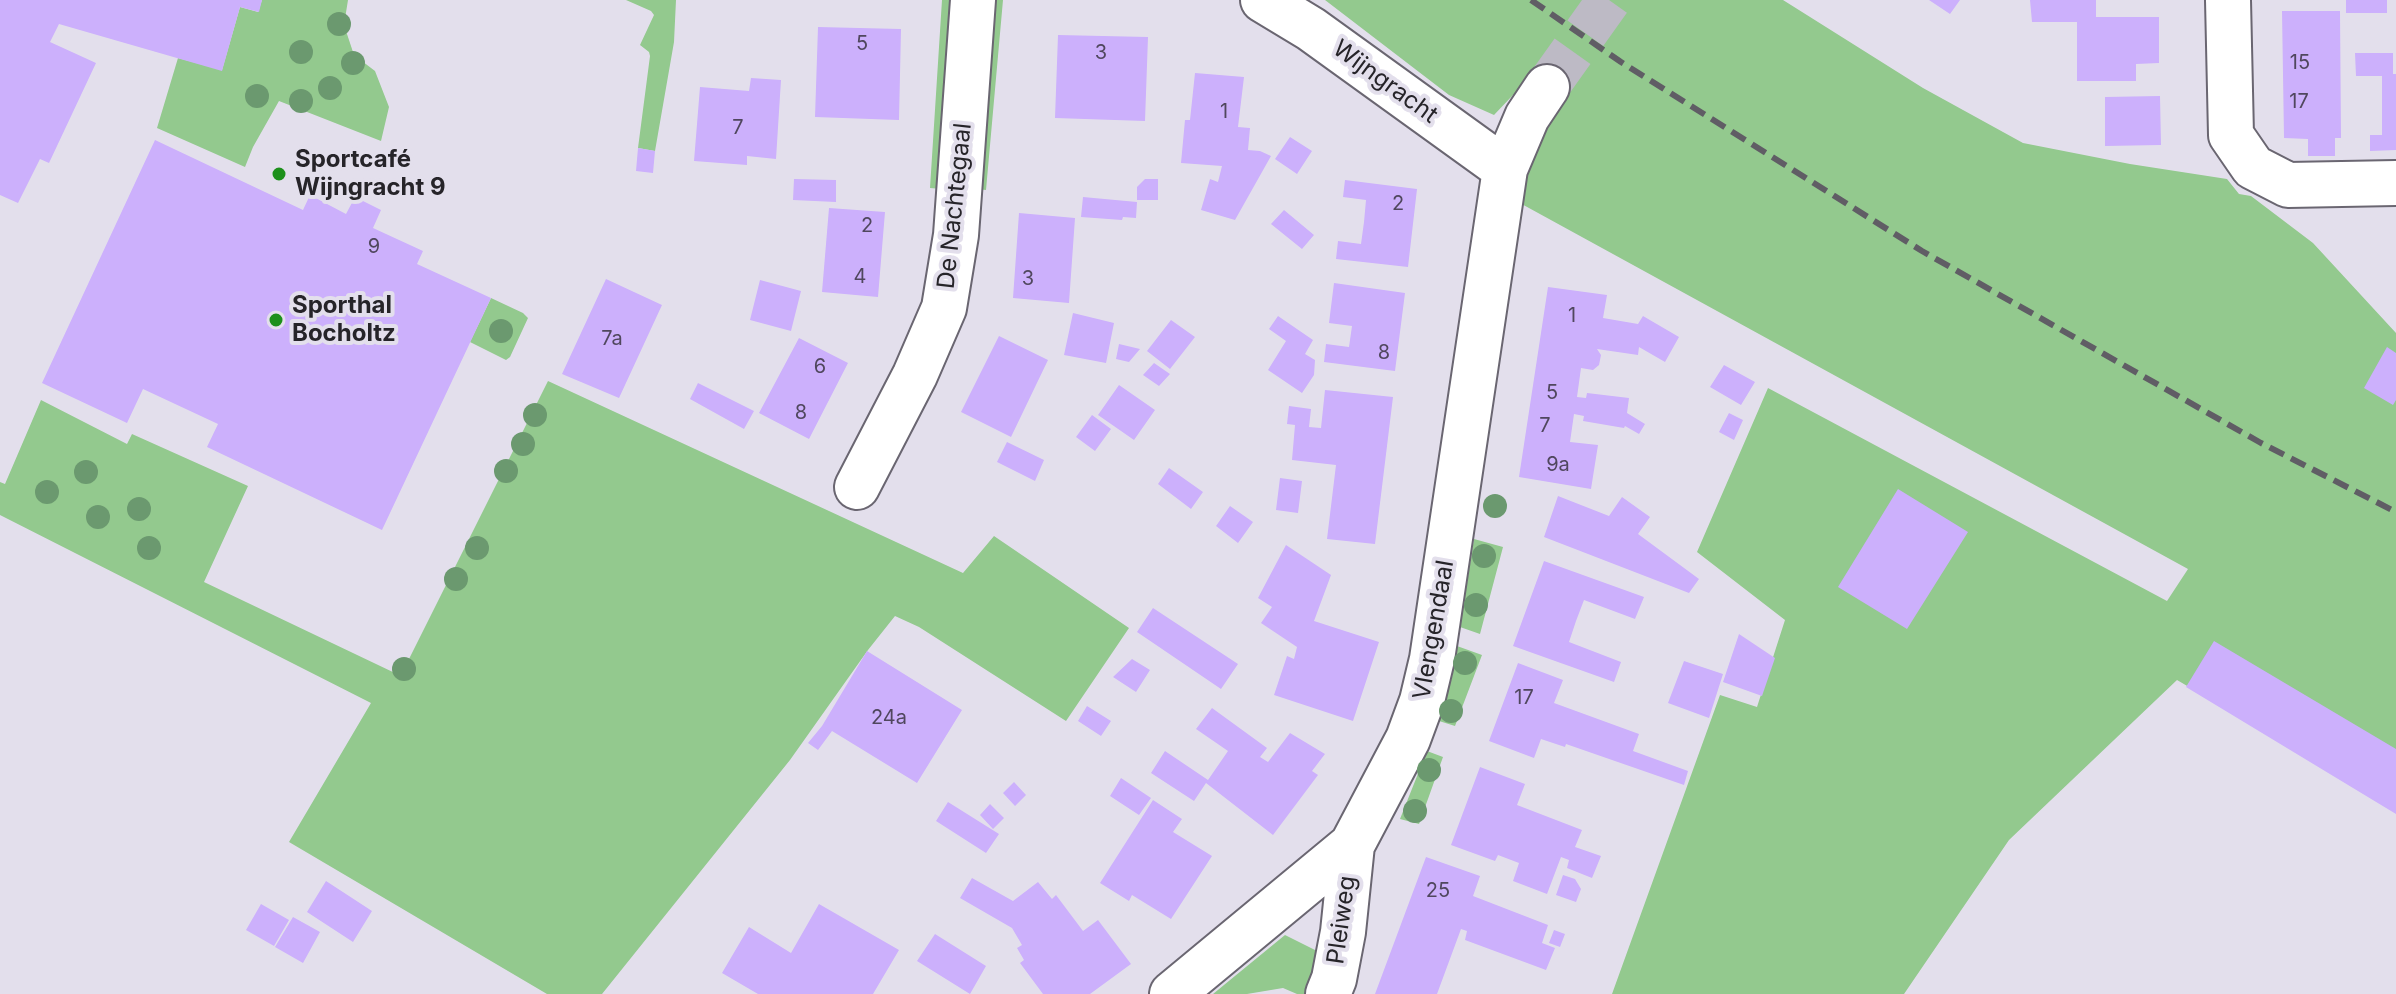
<!DOCTYPE html>
<html>
<head>
<meta charset="utf-8">
<style>
  body { margin:0 }
  canvas { display:block; background:#e3dfec }
</style>
</head>
<body>
<canvas width="2396" height="994"></canvas>
<script>
const ctx = document.querySelector('canvas').getContext('2d');
ctx.lineJoin = 'round';
function fillPath(path, color) {
  ctx.fillStyle = color;
  ctx.fill(path, 'evenodd');
}
function toPath(rows) {
  const path = new Path2D();
  for (const r of rows) {
    path.moveTo(r[0], r[1]);
    for (let i = 2; i < r.length; i += 2) path.lineTo(r[i], r[i + 1]);
  }
  return path;
}
function trace(path, color, width, dash) {
  ctx.strokeStyle = color;
  ctx.lineWidth = width;
  ctx.lineCap = dash ? 'butt' : 'round';
  ctx.setLineDash(dash || []);
  ctx.stroke(path);
}
function drawText(font, color, halo, rows, align = 'center') {
  ctx.font = font + ' Inter,sans-serif';
  ctx.lineWidth = 8;
  ctx.setLineDash([]);
  ctx.textBaseline = 'middle';
  ctx.strokeStyle = halo;
  ctx.fillStyle = color;
  for (const [text, x, y, turn = 0] of rows) {
    ctx.save();
    ctx.translate(x, y);
    ctx.rotate((+turn || 0) * Math.PI / 180);
    ctx.textAlign = isNaN(turn) ? turn : align;
    if (halo) ctx.strokeText(text, 0, 0);
    ctx.fillText(text, 0, 0);
    ctx.restore();
  }
}
fillPath(toPath([
  [262,0,348,0,344,25,354,55,375,71,389,107,381,141,279,101,253,147,245,167,157,128,178,58,222,70,240,7,258,12],
  [626,0,676,0,674,42,655,151,638,148,650,56,649,52,640,45,654,15,651,11],
  [942,0,956,0,942,189,930,188],
  [992,0,1003,0,986,190,976,189],
  [1325,0,1783,0,1923,88,2023,143,2130,164,2227,179,2239,194,2251,196,2313,243,2396,333,2396,808,2177,680,2009,840,1904,994,1612,994,1720,695,1757,707,1785,620,1697,552,1768,388,2167,601,2188,569,1518,202,1543,117,1513,95,1494,115,1449,95],
  [491,298,523,313,528,318,510,357,506,360,470,342],
  [548,381,963,573,994,536,1129,628,1066,721,919,627,895,616,868,650,790,760,602,994,547,994,289,842,371,703,0,515,0,482,5,484,41,400,127,444,132,434,248,486,204,582,397,674,402,673],
  [1474,539,1503,547,1480,634,1460,627],
  [1457,646,1482,655,1455,726,1439,721,1452,677],
  [1427,751,1443,757,1419,824,1400,819],
  [1285,935,1319,952,1306,994,1297,994,1283,988,1247,994,1213,994]
]), '#93c98e');
fillPath(toPath([
  [0,0,262,0,259,12,240,7,222,71,59,24,50,42,96,63,49,163,40,159,18,203,0,195],
  [1929,0,1960,0,1950,14],
  [2030,0,2096,0,2096,17,2159,17,2159,63,2136,64,2136,81,2077,81,2077,22,2032,22],
  [2346,0,2387,0,2387,13,2346,13],
  [2282,11,2340,11,2341,138,2335,138,2335,156,2308,156,2308,139,2284,138],
  [818,27,901,29,899,120,815,117],
  [1058,35,1148,37,1145,121,1055,118],
  [2355,53,2393,53,2393,74,2396,74,2396,150,2370,151,2370,135,2382,135,2382,76,2356,76],
  [1195,73,1244,77,1238,127,1250,128,1248,150,1260,151,1271,156,1235,220,1201,210,1210,179,1218,182,1222,166,1181,163,1185,120,1190,120],
  [751,78,781,80,776,159,747,156,747,165,694,161,700,87,749,91],
  [2160,96,2161,145,2105,146,2105,97],
  [1290,137,1312,151,1297,174,1275,159],
  [155,140,303,210,310,195,346,214,355,197,381,210,373,228,423,251,417,264,491,298,382,530,207,447,218,424,143,389,127,423,42,383],
  [638,148,655,151,653,173,636,171],
  [794,179,836,180,836,202,793,200],
  [1145,179,1158,179,1158,200,1137,200,1137,187],
  [1345,180,1417,189,1408,267,1336,259,1338,241,1361,244,1364,222,1366,200,1343,197],
  [1083,197,1137,202,1136,218,1123,217,1122,220,1081,217],
  [829,208,885,212,878,297,822,292],
  [1284,210,1314,235,1302,249,1271,224],
  [1019,213,1075,218,1069,303,1013,298],
  [606,279,662,305,619,398,562,374],
  [760,280,801,291,791,331,750,320],
  [1334,283,1405,293,1395,371,1324,362,1326,344,1349,347,1352,326,1329,323],
  [1548,287,1607,295,1603,318,1638,324,1643,316,1679,337,1665,362,1639,347,1638,355,1597,349,1601,355,1599,365,1593,370,1581,368,1577,397,1586,398,1587,393,1629,398,1627,413,1645,424,1639,434,1625,426,1624,428,1583,421,1584,416,1574,414,1570,442,1598,445,1591,489,1519,477],
  [1073,313,1114,323,1106,363,1064,355],
  [1278,316,1313,340,1305,354,1315,360,1314,375,1302,393,1268,370,1286,341,1269,329],
  [1171,320,1195,337,1170,369,1147,351],
  [999,336,1048,360,1011,437,961,412],
  [799,338,848,363,809,439,759,413],
  [1119,344,1140,349,1129,362,1116,359],
  [2387,347,2396,353,2396,400,2393,405,2364,388],
  [1154,363,1170,374,1159,386,1143,375],
  [1724,365,1755,382,1741,405,1710,387],
  [698,383,754,411,744,429,690,399],
  [1119,385,1155,410,1134,440,1098,415],
  [1325,390,1393,397,1375,544,1327,539,1336,465,1292,460,1295,425,1287,424,1289,406,1311,409,1309,427,1321,428],
  [1729,413,1743,420,1734,440,1719,432],
  [1092,415,1111,429,1095,451,1076,437],
  [1007,442,1044,460,1035,481,997,462],
  [1169,468,1203,492,1191,509,1158,484],
  [1280,478,1302,481,1298,513,1276,510],
  [1898,489,1968,532,1907,629,1838,587],
  [1558,496,1609,516,1622,497,1650,517,1638,534,1699,579,1689,593,1544,537],
  [1230,506,1253,522,1238,543,1216,526],
  [1286,545,1331,575,1314,621,1379,642,1353,721,1274,695,1287,656,1294,659,1297,647,1261,623,1272,607,1258,598],
  [1544,561,1644,597,1635,619,1584,600,1576,621,1569,642,1621,662,1614,682,1513,646],
  [1153,608,1238,664,1221,689,1137,632],
  [1739,634,1775,658,1762,696,1723,682],
  [2214,641,2396,749,2396,814,2186,687],
  [867,651,962,710,917,783,832,731,818,750,808,743,822,726],
  [1132,659,1150,670,1136,692,1113,677],
  [1684,661,1723,674,1709,718,1668,703],
  [1518,663,1563,680,1554,703,1639,734,1633,751,1688,771,1684,785,1566,744,1565,747,1541,739,1534,758,1489,741],
  [1087,706,1111,721,1101,736,1078,721],
  [1212,708,1267,748,1260,757,1268,762,1290,733,1325,754,1312,771,1318,775,1273,835,1206,783,1194,801,1151,773,1165,751,1208,780,1228,751,1196,729],
  [1480,767,1525,784,1517,805,1582,830,1575,847,1601,856,1592,878,1567,868,1569,860,1561,857,1547,894,1513,881,1519,863,1498,855,1495,861,1451,845],
  [1121,778,1151,798,1139,815,1110,796],
  [1014,782,1026,795,1015,806,1003,793],
  [1153,800,1182,819,1173,832,1212,856,1171,919,1132,895,1129,901,1100,883],
  [948,802,999,834,986,853,936,821],
  [990,804,1004,818,993,829,980,815],
  [1426,857,1480,876,1473,896,1548,925,1542,943,1555,948,1546,970,1465,940,1467,931,1461,929,1437,994,1375,994],
  [1563,875,1575,879,1581,889,1576,902,1556,895],
  [972,878,1013,901,1038,882,1052,899,1056,895,1083,931,1098,920,1131,964,1090,994,1043,994,1020,963,1024,960,1017,948,1022,945,1012,928,960,898],
  [326,881,372,911,353,942,307,912],
  [261,904,289,920,274,946,246,930],
  [819,904,899,950,873,994,758,994,722,973,749,927,791,953],
  [293,917,320,932,303,963,275,947],
  [1554,930,1565,934,1560,947,1549,943],
  [935,934,986,966,970,994,917,961]
]), '#ccb0fc');
trace(toPath([
  [1547,87,1609,0]
]), '#bdbac5', 44, [44, 22]);
const minor = toPath([
  [1263,0,1311,29,1505,169],
  [2228,0,2231,135,2253,167,2288,185,2396,183],
  [857,487,915,375,944,308,956,235,973,0],
  [1172,994,1352,845,1408,739,1422,701,1432,659,1505,169,1527,117,1547,87],
  [1328,994,1334,979,1343,932,1352,845]
]);
trace(minor, '#6a6671', 48);
trace(minor, '#fff', 44);
trace(toPath([
  [1531,0,1621,62,1922,251,2261,443,2396,512]
]), '#605d65', 6, [16, 8]);
ctx.fillStyle = '#6b996f';
for (const [x, y] of [
  [339,24],
  [301,52],
  [353,63],
  [330,88],
  [257,96],
  [301,101],
  [501,331],
  [535,415],
  [523,444],
  [506,471],
  [86,472],
  [47,492],
  [1495,506],
  [139,509],
  [98,517],
  [149,548],
  [477,548],
  [1484,556],
  [456,579],
  [1476,605],
  [1465,663],
  [404,669],
  [1451,711],
  [1429,770],
  [1415,811]
]) {
  ctx.beginPath();
  ctx.arc(x, y, 12, 0, 2 * Math.PI);
  ctx.fill();
}
for (const [x, y, r, color] of [
  [279,174,8,"#1d901b"],
  [276,320,8,"#1d901b"]
]) {
  const dot = new Path2D();
  dot.arc(x, y, r, 0, 2 * Math.PI);
  ctx.fillStyle = color;
  ctx.fill(dot);
  trace(dot, '#e3dfec', 3);
}
drawText('20px', '#50475e', null, [
  ["5",862,44],
  ["3",1101,53],
  ["15",2300,63],
  ["17",2299,102],
  ["1",1224,112],
  ["7",738,128],
  ["2",1398,204],
  ["2",867,226],
  ["9",374,247],
  ["4",860,277],
  ["3",1028,279],
  ["1",1572,316],
  ["7a",612,339],
  ["8",1384,353],
  ["6",820,367],
  ["5",1552,393],
  ["8",801,413],
  ["7",1545,426],
  ["9a",1558,465],
  ["17",1524,698],
  ["24a",889,718],
  ["25",1438,891]
]);
drawText('24px', '#262429', '#e3dfec', [
  ["Wijngracht",1385,82,36],
  ["De Nachtegaal",955,206,-84],
  ["Vlengendaal",1434,630,-80],
  ["Pleiweg",1342,920,-82]
]);
drawText('bold 24px', '#262429', '#e3dfec', [
  ["Sportcafé",295,160],
  ["Wijngracht 9",295,188],
  ["Sporthal",292,306],
  ["Bocholtz",292,334]
], 'left');
</script>
</body>
</html>
